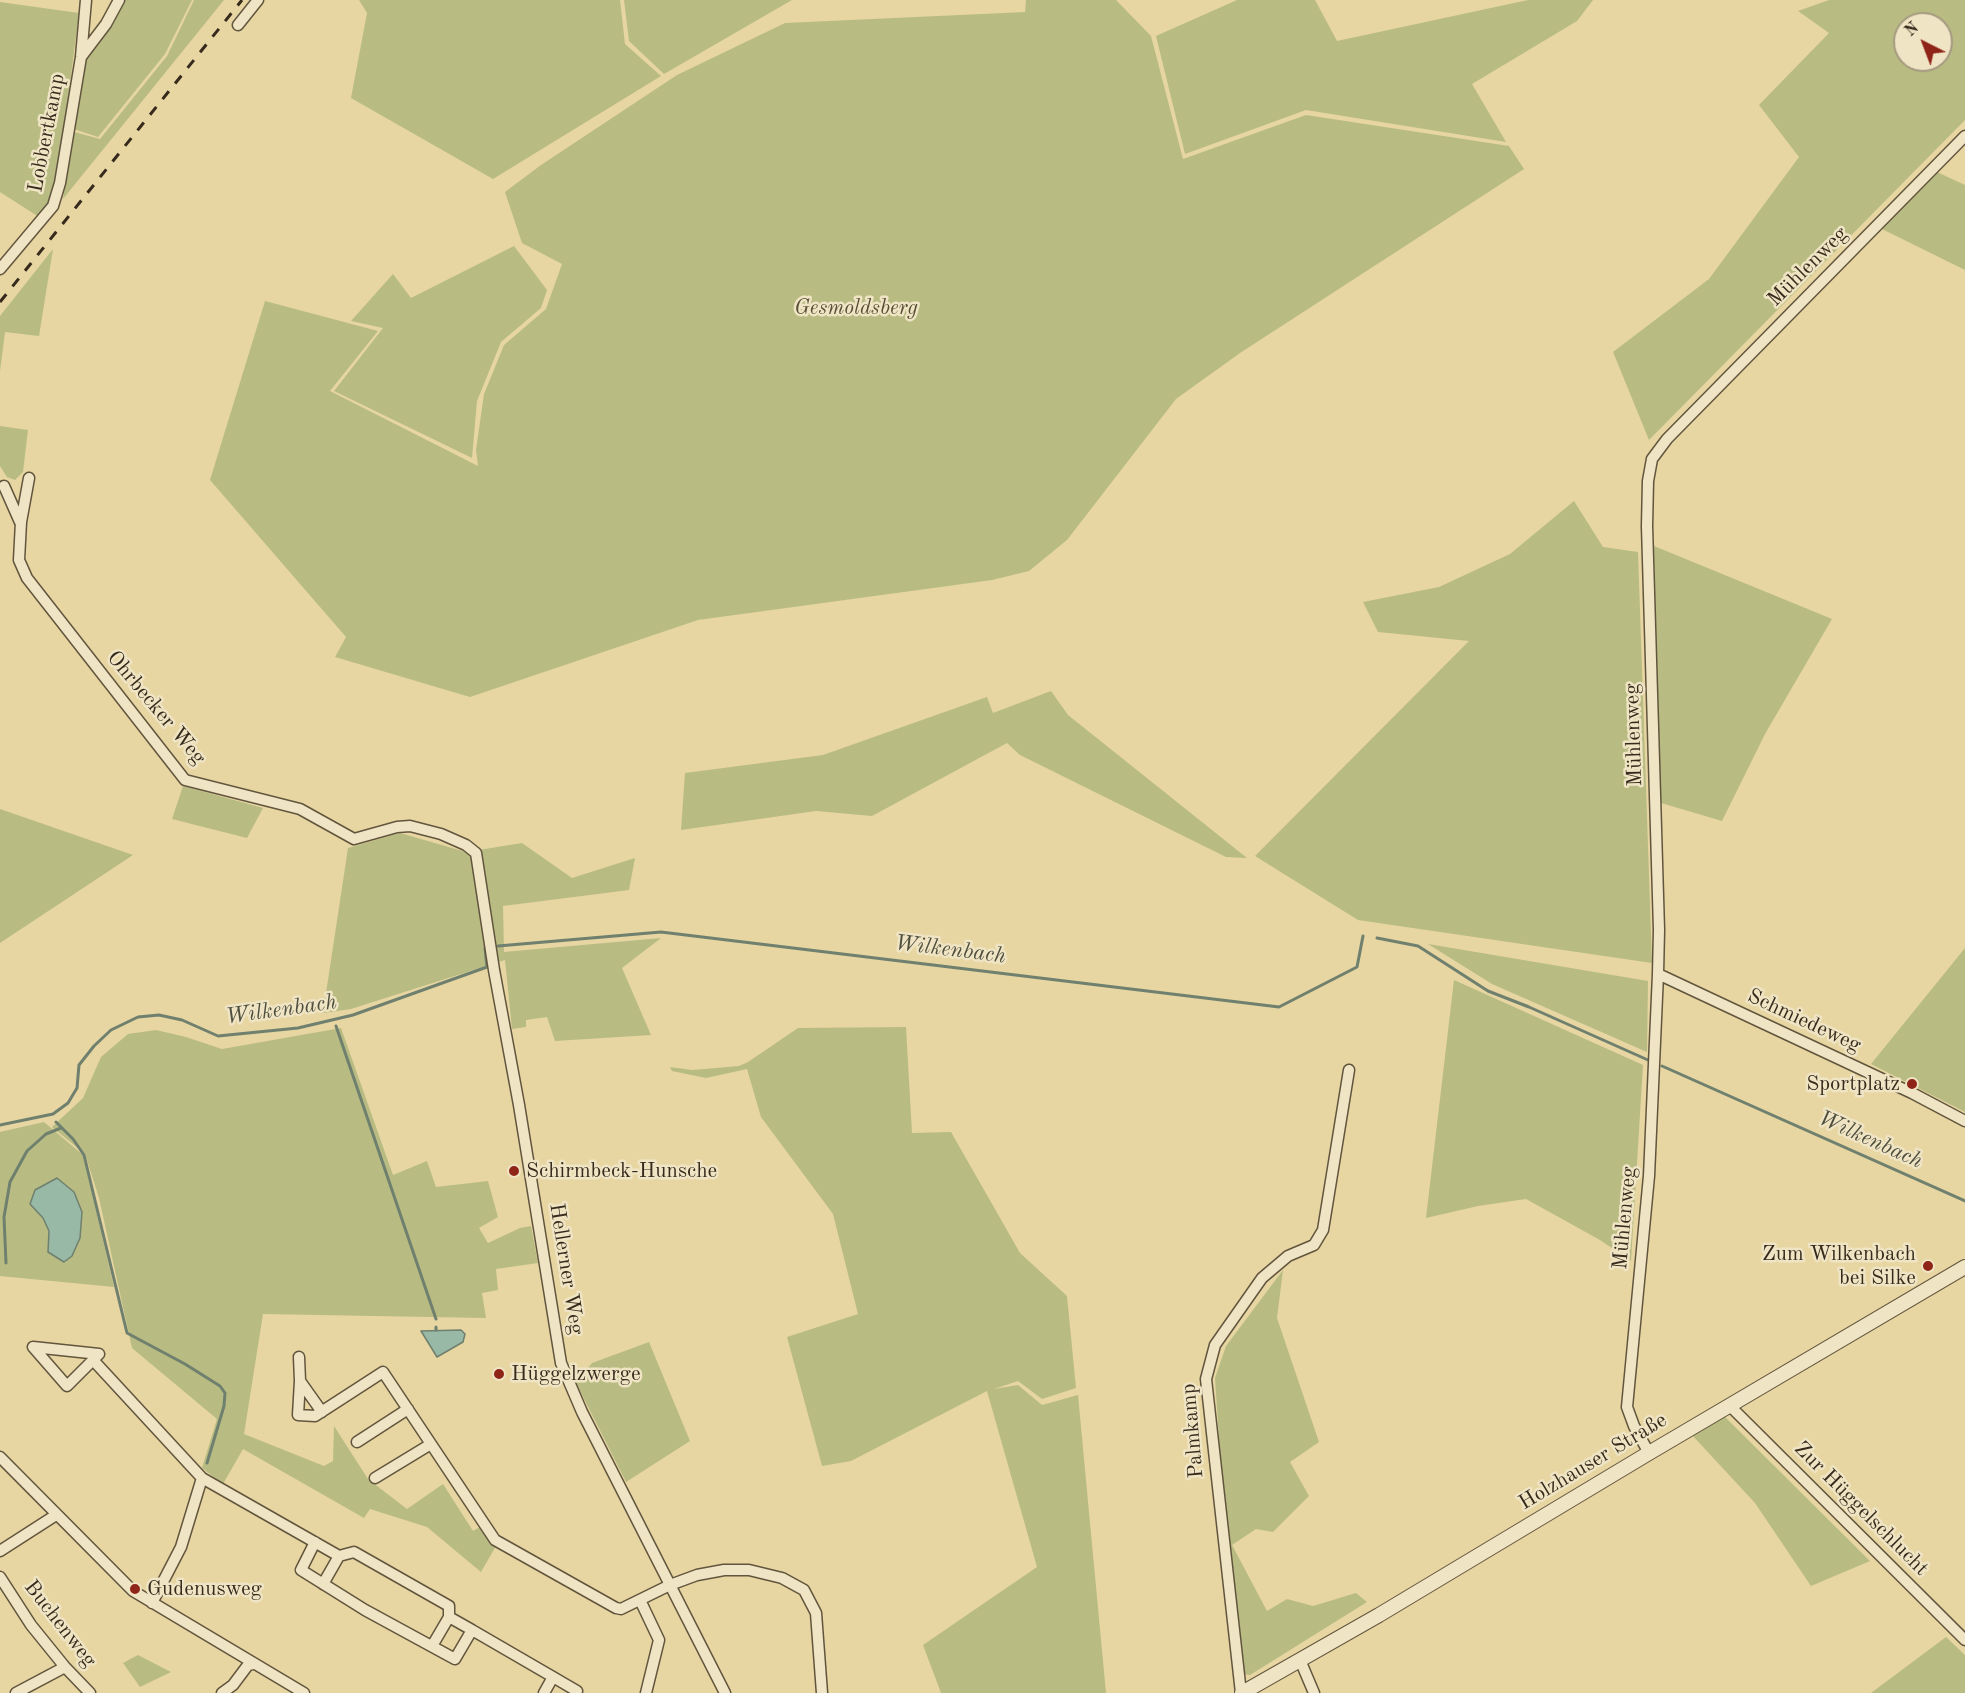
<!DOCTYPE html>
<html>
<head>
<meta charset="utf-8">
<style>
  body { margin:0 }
  #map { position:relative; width:1965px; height:1693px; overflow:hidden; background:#e7d5a2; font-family:"Old Standard TT",serif }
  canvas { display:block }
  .north { position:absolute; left:1893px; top:12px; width:60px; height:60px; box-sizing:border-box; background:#efe4c3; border:2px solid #a59a80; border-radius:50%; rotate:318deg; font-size:16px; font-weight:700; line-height:24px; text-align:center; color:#362a1c }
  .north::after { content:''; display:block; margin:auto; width:21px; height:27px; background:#8f2418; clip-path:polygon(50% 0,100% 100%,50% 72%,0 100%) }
</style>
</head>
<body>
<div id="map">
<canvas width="1965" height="1693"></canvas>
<div class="north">N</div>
</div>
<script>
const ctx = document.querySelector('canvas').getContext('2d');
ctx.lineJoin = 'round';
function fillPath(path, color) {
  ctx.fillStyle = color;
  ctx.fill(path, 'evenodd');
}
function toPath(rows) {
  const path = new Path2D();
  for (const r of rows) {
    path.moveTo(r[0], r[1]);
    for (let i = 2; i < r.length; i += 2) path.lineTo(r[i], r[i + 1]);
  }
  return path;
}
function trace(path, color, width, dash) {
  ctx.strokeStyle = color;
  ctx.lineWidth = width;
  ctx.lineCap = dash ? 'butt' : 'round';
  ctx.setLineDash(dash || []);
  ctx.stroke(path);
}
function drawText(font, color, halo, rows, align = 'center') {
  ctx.font = font + ' "Old Standard TT",serif';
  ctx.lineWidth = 5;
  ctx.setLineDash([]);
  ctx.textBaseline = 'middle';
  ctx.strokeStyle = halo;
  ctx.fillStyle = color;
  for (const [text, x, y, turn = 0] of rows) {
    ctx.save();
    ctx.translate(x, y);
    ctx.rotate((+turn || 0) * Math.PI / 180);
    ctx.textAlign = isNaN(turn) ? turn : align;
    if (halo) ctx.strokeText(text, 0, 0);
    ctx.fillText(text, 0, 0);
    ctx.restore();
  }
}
fillPath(toPath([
  [125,0,192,0,165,54,98,137,74,129,86,60,110,29],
  [194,0,224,0,63,199,74,132,100,139,167,56],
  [359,0,620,0,625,44,661,76,493,179,351,98,367,13],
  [624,0,792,0,664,74,629,41],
  [1026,0,1116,0,1151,36,1183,159,1306,115,1509,146,1524,169,1240,353,1176,399,1067,540,1029,571,992,580,698,620,470,697,335,657,346,637,210,480,265,301,378,331,330,391,478,466,476,450,484,394,504,345,546,309,562,264,522,243,505,192,541,165,677,75,785,23,1025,12],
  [1237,0,1315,0,1337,41,1528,0,1593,0,1577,21,1472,84,1506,142,1306,110,1185,154,1156,36],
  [1829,0,1965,0,1965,120,1649,440,1613,352,1709,279,1799,157,1759,105,1829,33,1798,11],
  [1905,24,1941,24,1941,60,1905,60],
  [0,2,79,13,58,176,49,204,39,217,0,192],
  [1937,172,1965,185,1965,270,1882,229],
  [514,246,547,290,541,308,501,342,477,401,472,458,334,391,383,328,351,321,393,274,411,298],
  [53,249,39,336,5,332,0,371,0,316],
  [0,426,28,430,23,472,15,480,7,477,0,466],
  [1574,501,1603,547,1638,552,1652,963,1358,920,1255,856,1469,641,1378,632,1363,602,1439,587,1510,554],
  [1654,546,1832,619,1765,734,1722,821,1661,803,1656,681],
  [1051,691,1068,715,1247,858,1226,857,1020,755,1007,743,872,816,816,811,681,830,685,773,823,755,987,697,993,713],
  [183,786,263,808,247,838,172,819],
  [0,809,133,855,0,943],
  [400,833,466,852,522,843,572,878,635,858,629,890,503,906,504,952,661,938,622,968,651,1035,555,1041,547,1017,526,1020,526,1027,512,1029,505,960,351,1009,323,1013,348,848],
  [1428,944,1648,981,1647,1052,1492,984],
  [1965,948,1965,1112,1871,1064],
  [1454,980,1643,1065,1631,1261,1600,1240,1526,1199,1478,1206,1426,1218],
  [906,1027,912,1133,951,1132,1020,1253,1067,1296,1076,1388,1042,1399,1018,1381,994,1389,1018,1385,1042,1405,1078,1395,1106,1693,941,1693,923,1645,1037,1567,987,1391,851,1461,822,1466,787,1337,858,1314,833,1214,761,1117,747,1069,706,1078,672,1071,670,1067,692,1070,739,1066,748,1062,798,1028],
  [341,1028,393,1175,427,1161,436,1187,488,1181,498,1217,479,1228,488,1243,520,1228,531,1226,538,1263,496,1269,498,1290,482,1293,486,1318,263,1314,244,1434,324,1466,333,1461,334,1426,368,1479,407,1509,443,1484,473,1531,480,1527,489,1541,496,1546,481,1572,427,1527,370,1509,364,1518,243,1449,223,1484,202,1468,217,1419,132,1348,99,1198,85,1154,52,1127,83,1098,101,1057,128,1034,156,1030,186,1037,222,1049],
  [44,1122,83,1155,114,1287,0,1276,0,1132],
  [1283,1270,1277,1318,1319,1442,1290,1462,1309,1496,1273,1532,1256,1529,1232,1545,1267,1611,1287,1599,1313,1606,1356,1593,1367,1602,1250,1675,1242,1674,1223,1499,1215,1378,1226,1346],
  [649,1342,690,1441,626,1482,576,1383,592,1363],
  [1725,1417,1870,1561,1811,1586,1755,1503,1692,1435],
  [1946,1637,1965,1655,1965,1693,1871,1693],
  [138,1655,171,1672,140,1687,123,1663]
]), '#b8bc83');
const water = toPath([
  [57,1178,74,1192,82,1212,80,1238,72,1256,64,1262,48,1252,49,1231,43,1218,30,1204,35,1190,57,1178],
  [461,1330,465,1334,463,1342,437,1357,421,1331,461,1330]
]);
fillPath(water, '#97b9a5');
trace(water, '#70806e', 1.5);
trace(toPath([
  [1377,938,1418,946,1488,991,1529,1007,1648,1060],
  [498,946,661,932,1279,1007,1357,967,1363,936],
  [336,1026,436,1319],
  [1662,1066,1965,1201],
  [56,1122,73,1139,84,1155,127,1333,185,1364,220,1386,225,1393,224,1406,207,1463],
  [0,1125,53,1114,68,1103,77,1088,79,1065,94,1046,111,1030,138,1017,159,1015,182,1020,218,1036,298,1028,353,1015,487,967,485,948],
  [6,1263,4,1217,10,1182,27,1151,46,1134,61,1128],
  [436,1330,436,1327]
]), '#70806e', 3);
const minor = toPath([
  [238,25,258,0],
  [81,57,106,24,119,0],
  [0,269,53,206,60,183,81,57,86,0],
  [29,478,21,522,19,560,27,578,185,780,300,809,354,839,397,827,410,826,441,834,466,845,476,853,494,970,519,1105,561,1363,582,1412,725,1693],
  [4,486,20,522],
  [1658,974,1912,1093,1965,1121],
  [299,1357,300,1381,322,1412],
  [93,1360,67,1386,33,1347,99,1354,93,1360,202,1478,339,1556],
  [300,1381,298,1415,315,1416,383,1372,495,1540,616,1608,621,1609,670,1585,697,1575,724,1570,749,1570,782,1578,804,1590,816,1613,822,1693],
  [1730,1406,1965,1640],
  [357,1442,408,1409],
  [1649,1453,1634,1426,1627,1407,1649,1176,1658,974,1659,930,1647,526,1648,481,1652,459,1667,439,1965,136],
  [0,1457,133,1591,304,1693],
  [375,1478,431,1444],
  [315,1542,301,1570,365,1610,455,1659,472,1630,449,1617,432,1646],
  [0,1551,56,1515],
  [0,1577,31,1625,65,1667,90,1693],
  [323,1584,339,1556,354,1552,449,1606,449,1617],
  [640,1600,659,1640,646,1693],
  [152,1603,181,1547,202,1478],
  [472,1630,553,1677],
  [1300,1660,1314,1693],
  [16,1693,65,1667],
  [222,1693,233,1685,248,1665,253,1664],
  [544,1693,553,1677,577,1691,576,1693],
  [1241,1693,1206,1379,1215,1345,1262,1278,1288,1256,1314,1245,1323,1230,1349,1070]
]);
const tertiary = toPath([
  [1242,1693,1379,1615,1649,1453,1965,1267]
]);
trace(minor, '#62553e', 13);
trace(tertiary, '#62553e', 16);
trace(minor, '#efe4c3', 10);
trace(tertiary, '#efe4c3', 14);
trace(toPath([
  [0,302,242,0]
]), '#362a1c', 3, [10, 10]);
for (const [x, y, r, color] of [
  [1912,1084,6,"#8f2418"],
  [514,1171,6,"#8f2418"],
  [1928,1266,6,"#8f2418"],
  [499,1374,6,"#8f2418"],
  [135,1589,6,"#8f2418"]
]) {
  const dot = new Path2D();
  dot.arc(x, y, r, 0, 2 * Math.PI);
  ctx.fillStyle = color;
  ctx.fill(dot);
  trace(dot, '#efe4c3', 2);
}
drawText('21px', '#362a1c', '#efe4c3', [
  ["Lobbertkamp",47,133,-79],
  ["Mühlenweg",1808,267,-45],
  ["Ohrbecker Weg",156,708,50],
  ["Mühlenweg",1634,735,-92],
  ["Schmiedeweg",1804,1021,25],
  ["Mühlenweg",1625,1218,-85],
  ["Hellerner Weg",566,1269,81],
  ["Palmkamp",1193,1431,-95],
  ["Holzhauser Straße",1593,1462,-31],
  ["Zur Hüggelschlucht",1861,1509,45],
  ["Buchenweg",60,1624,52]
]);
drawText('italic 21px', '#564e36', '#efe4c3', [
  ["Gesmoldsberg",856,308]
]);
drawText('21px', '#362a1c', '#efe4c3', [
  ["Sportplatz",1900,1084,"right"],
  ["Schirmbeck-Hunsche",526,1171],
  ["Zum Wilkenbach",1916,1254,"right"],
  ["bei Silke",1916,1278,"right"],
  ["Hüggelzwerge",511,1374],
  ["Gudenusweg",147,1589]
], 'left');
drawText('italic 22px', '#4e4e3e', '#efe4c3', [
  ["Wilkenbach",950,950,7],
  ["Wilkenbach",281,1010,-8],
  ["Wilkenbach",1870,1140,24]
]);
</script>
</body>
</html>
